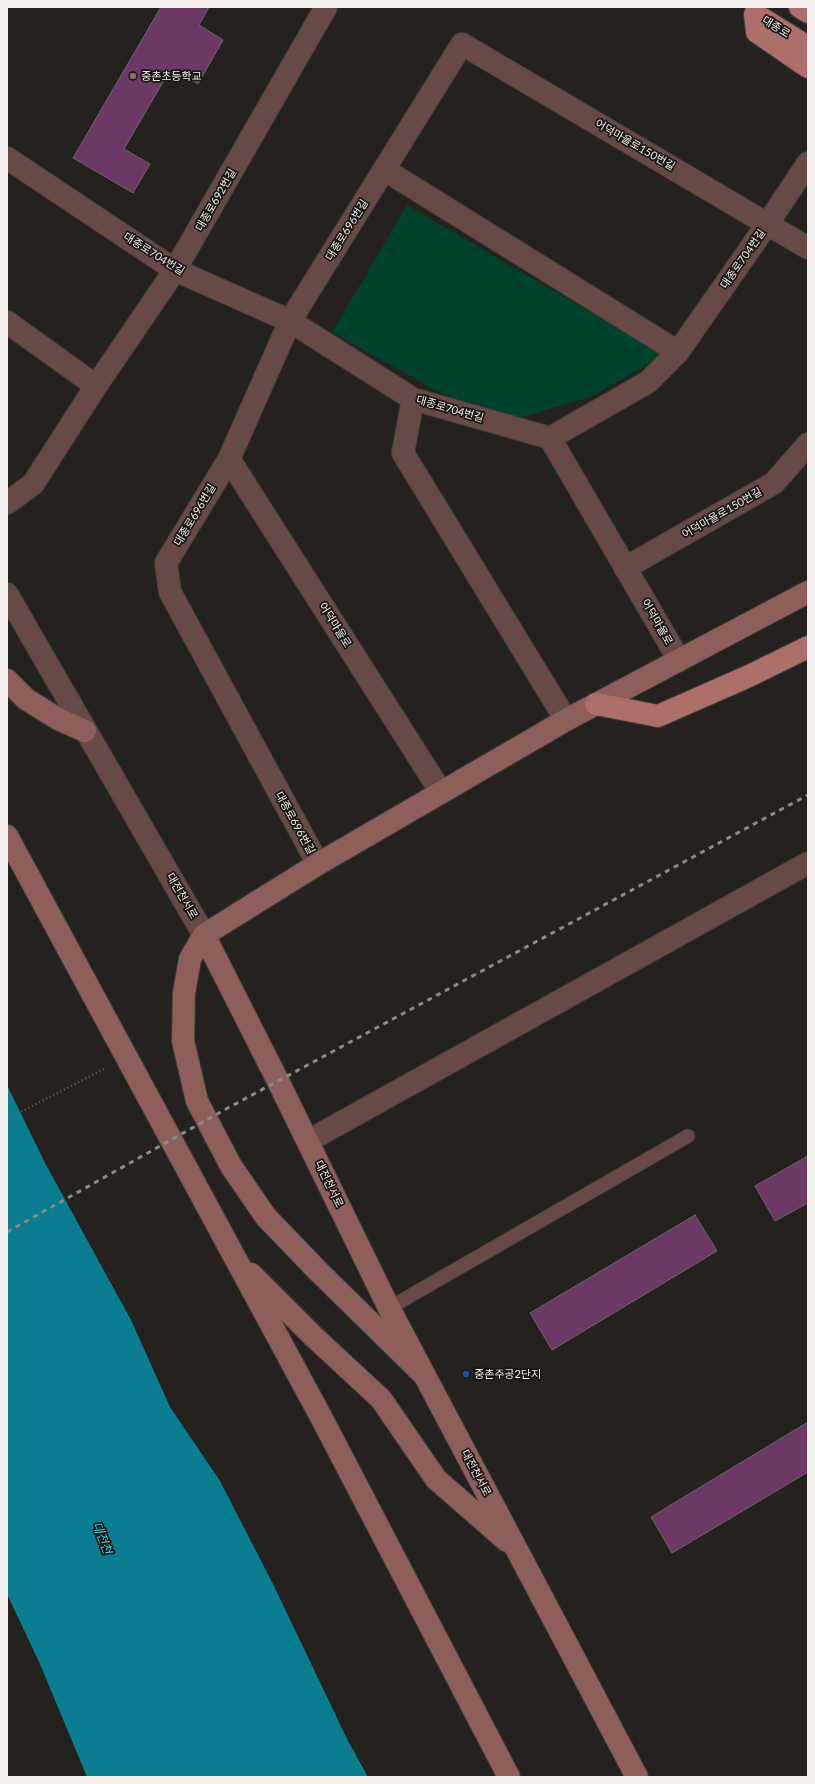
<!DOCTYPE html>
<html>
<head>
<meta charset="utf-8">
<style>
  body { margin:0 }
  #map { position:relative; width:815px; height:1784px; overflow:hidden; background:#24211e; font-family:Lato,sans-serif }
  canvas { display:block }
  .frame { position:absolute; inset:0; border:8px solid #f1eeec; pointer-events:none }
</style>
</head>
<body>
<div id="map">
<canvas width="815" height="1784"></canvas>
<div class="frame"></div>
</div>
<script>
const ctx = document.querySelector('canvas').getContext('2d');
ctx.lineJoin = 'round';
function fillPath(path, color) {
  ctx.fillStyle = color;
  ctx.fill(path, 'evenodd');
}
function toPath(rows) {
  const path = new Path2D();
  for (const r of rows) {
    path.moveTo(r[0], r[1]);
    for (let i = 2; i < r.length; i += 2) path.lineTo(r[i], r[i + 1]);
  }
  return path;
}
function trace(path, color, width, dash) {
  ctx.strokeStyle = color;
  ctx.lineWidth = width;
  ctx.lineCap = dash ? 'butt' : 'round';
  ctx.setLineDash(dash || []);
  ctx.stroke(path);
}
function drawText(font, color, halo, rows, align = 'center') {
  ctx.font = font + ' Lato,"Noto Sans KR",sans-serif';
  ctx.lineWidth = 3.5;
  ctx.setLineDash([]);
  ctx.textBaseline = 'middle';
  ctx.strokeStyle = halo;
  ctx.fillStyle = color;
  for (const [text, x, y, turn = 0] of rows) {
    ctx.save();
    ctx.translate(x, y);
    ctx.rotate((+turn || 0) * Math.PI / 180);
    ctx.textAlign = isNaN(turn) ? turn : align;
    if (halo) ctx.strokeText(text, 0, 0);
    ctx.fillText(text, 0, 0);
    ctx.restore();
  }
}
fillPath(toPath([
  [407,205,663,355,593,396,519,418,442,394,332,332]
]), '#00412c');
fillPath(toPath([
  [7,1085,45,1163,131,1320,170,1407,220,1481,274,1586,348,1741,368,1777,87,1777,40,1664,7,1594]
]), '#0b7d90');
const building = toPath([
  [161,7,209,7,199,25,223,40,198,84,171,68,124,149,150,164,133,193,73,158,161,7],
  [808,1156,808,1203,775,1221,755,1186,808,1156],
  [695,1215,717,1251,552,1350,530,1313,695,1215],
  [808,1422,808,1472,672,1553,651,1517,808,1422]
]);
fillPath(building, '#6b3964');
trace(building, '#6a6669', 1);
const service = toPath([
  [389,1308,688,1136]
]);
const minor = toPath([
  [7,158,175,270,290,321,413,399,550,438,648,382,678,352,768,223,808,163],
  [385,170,678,352],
  [7,322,96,386],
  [413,399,403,453,566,720],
  [550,438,679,660],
  [229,459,441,792],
  [7,503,33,484,96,386,175,270,326,7],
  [625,568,774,483,808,444],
  [7,594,204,935],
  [318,864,170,592,166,563,229,459,290,321,462,44,808,248],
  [308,1141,808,863]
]);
const secondary = toPath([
  [7,680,26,699,58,719,85,731],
  [7,836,320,1415,509,1777],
  [204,935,278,1081,389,1308,637,1777],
  [251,1274,313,1336,381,1399,436,1479,507,1541],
  [425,1376,319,1272,266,1217,231,1166,197,1101,183,1041,184,993,190,959,204,935,318,864,566,720,808,592]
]);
const primary = toPath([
  [800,7,808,12],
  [755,14,757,32,808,67],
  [761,18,808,47],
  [596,704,658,716,749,676,808,647]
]);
trace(service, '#413e3b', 15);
trace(minor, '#413e3b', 24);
trace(secondary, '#413e3b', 24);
trace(primary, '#413e3b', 24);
trace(toPath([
  [7,1119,104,1069]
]), '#625f5d', 2.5, [1, 3]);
trace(service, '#674946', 13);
trace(minor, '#674946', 22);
trace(secondary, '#8e5f5a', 22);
trace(primary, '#ac6f6a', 22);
trace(toPath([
  [7,1232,226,1109,808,795]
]), '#8c8987', 3, [5, 5]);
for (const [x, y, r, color] of [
  [133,76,4,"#8d6e63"],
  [466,1374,4,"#1a4fb4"]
]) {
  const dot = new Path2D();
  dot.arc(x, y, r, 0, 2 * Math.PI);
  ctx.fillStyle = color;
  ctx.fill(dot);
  trace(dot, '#1b1715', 1.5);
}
drawText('11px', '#f1eeec', '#1b1715', [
  ["대종로",776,27,32],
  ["어덕마을로150번길",635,145,30],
  ["대종로692번길",216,200,-60],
  ["대종로696번길",347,230,-58],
  ["대종로704번길",154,254,32],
  ["대종로704번길",743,259,-55],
  ["대종로704번길",450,409,16],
  ["어덕마을로150번길",722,513,-30],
  ["대종로696번길",195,515,-59],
  ["어덕마을로",657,622,60],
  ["어덕마을로",335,625,58],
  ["대종로696번길",295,823,61],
  ["대전천서로",182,896,60],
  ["대전천서로",329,1184,64],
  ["대전천서로",476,1473,62]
]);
drawText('11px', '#f1eeec', '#1b1715', [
  ["중촌초등학교",141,76],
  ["중촌주공2단지",474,1374]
], 'left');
drawText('italic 12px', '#47d3ef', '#1b1715', [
  ["대전천",102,1538,69]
]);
</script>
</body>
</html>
